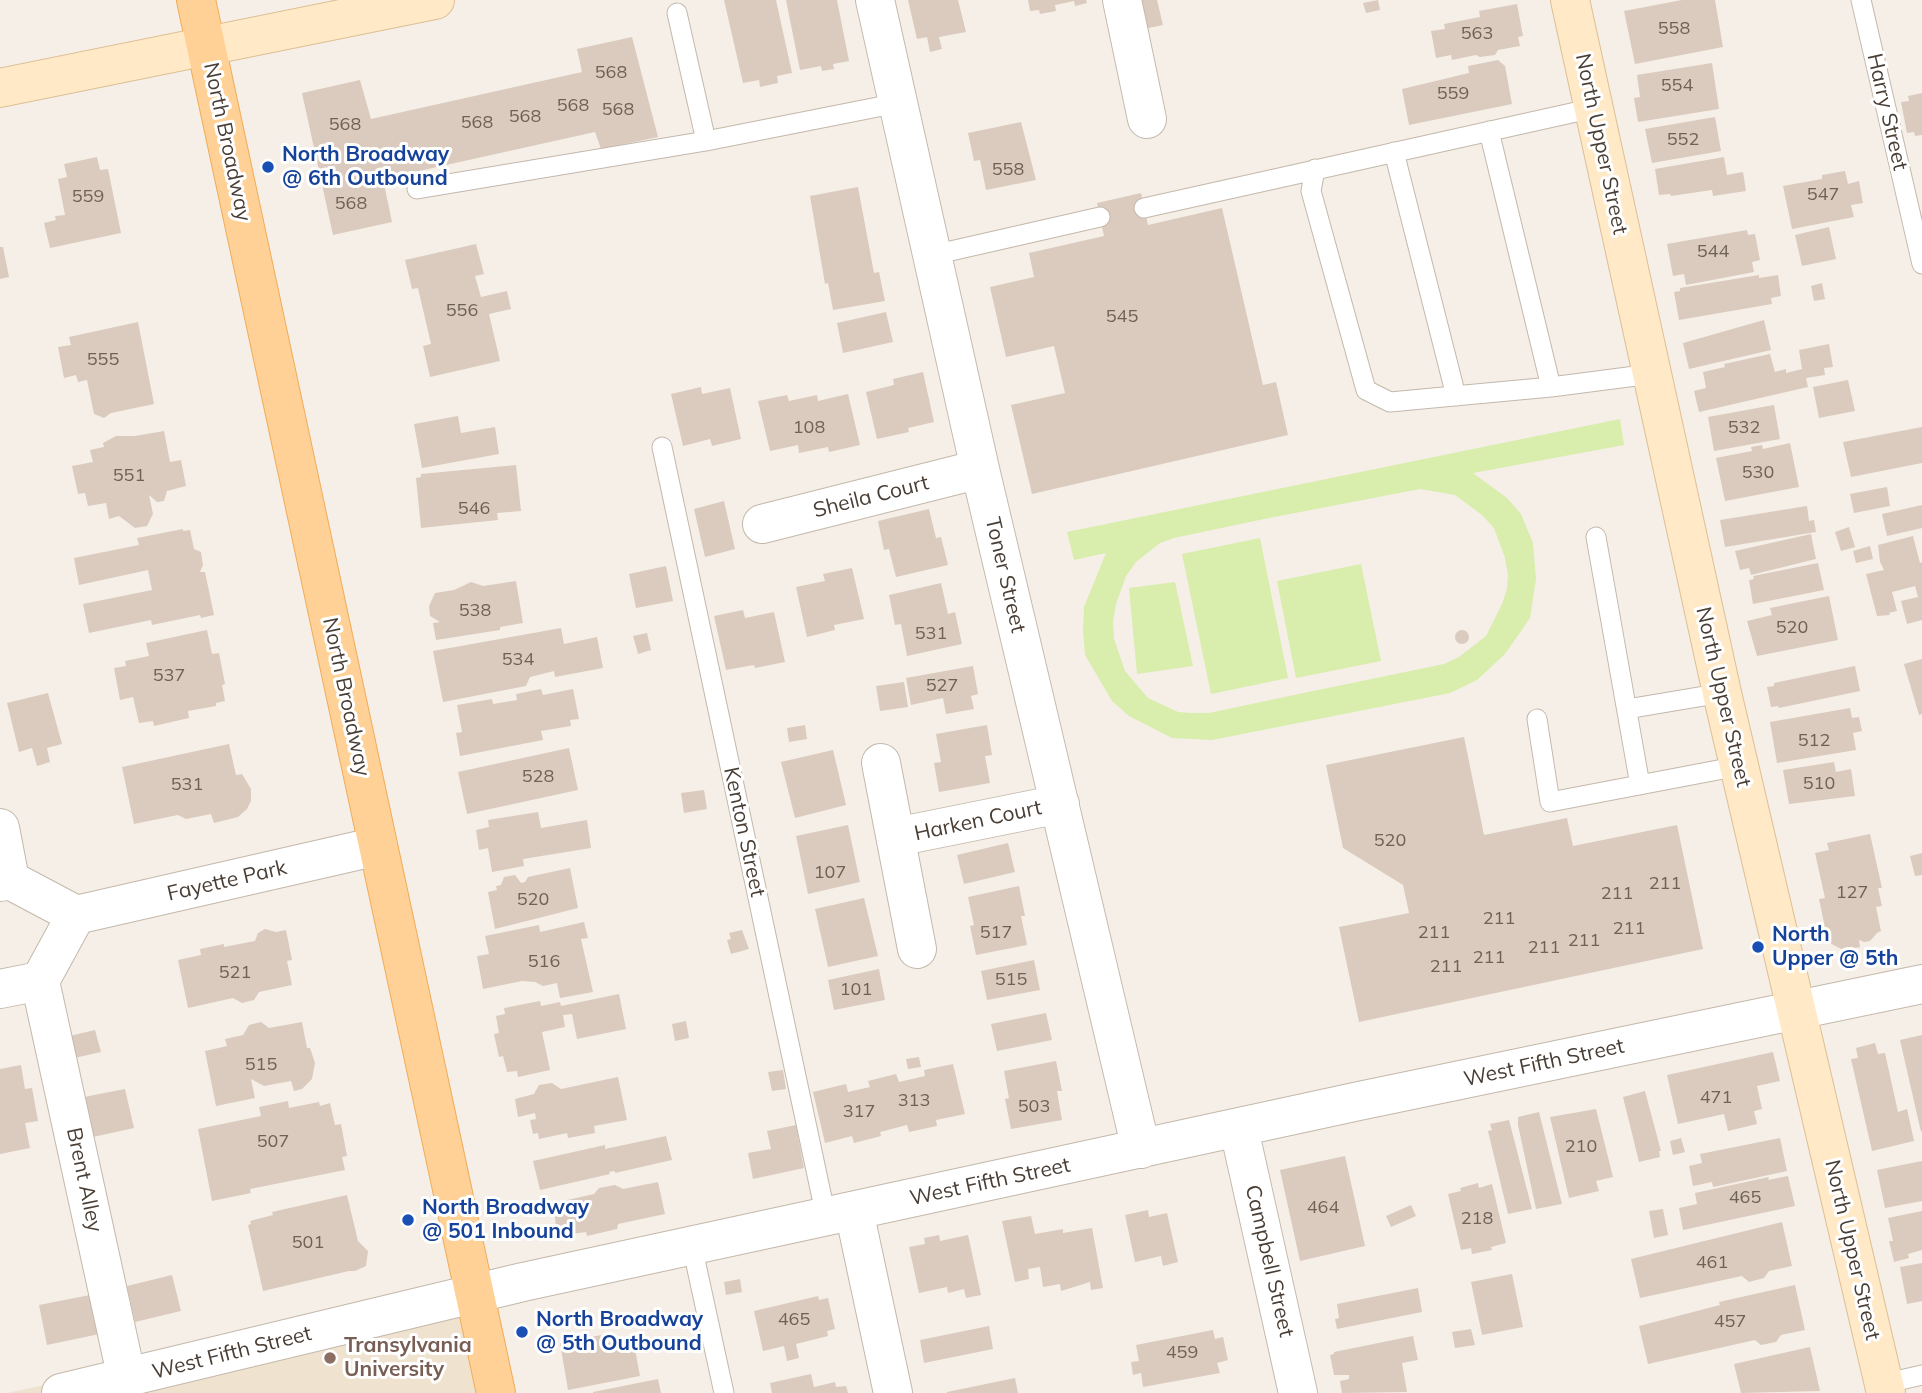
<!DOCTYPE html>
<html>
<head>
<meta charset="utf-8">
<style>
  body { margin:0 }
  canvas { display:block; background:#f5efe7 }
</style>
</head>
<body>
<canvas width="1922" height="1393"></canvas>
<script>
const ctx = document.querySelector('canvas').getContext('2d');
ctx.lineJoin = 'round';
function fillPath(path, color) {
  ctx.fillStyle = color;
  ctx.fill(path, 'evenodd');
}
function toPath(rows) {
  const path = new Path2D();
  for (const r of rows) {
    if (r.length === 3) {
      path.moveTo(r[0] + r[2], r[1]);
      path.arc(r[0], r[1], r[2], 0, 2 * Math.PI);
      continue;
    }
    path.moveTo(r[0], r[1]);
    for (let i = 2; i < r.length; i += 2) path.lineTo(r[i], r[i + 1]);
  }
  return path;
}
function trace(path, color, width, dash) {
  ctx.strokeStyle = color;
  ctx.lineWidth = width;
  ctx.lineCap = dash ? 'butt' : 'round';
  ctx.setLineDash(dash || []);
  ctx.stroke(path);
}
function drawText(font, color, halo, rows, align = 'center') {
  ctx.font = font + ' Mulish,sans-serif';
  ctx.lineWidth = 6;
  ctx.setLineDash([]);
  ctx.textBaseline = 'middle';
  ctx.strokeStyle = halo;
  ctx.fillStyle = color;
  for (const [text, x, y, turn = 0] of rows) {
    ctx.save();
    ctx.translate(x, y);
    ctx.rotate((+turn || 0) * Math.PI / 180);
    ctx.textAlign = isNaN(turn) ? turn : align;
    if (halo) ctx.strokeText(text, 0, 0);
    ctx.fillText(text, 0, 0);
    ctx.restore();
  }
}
fillPath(toPath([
  [475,1294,496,1393,7,1393]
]), '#efe2cf');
fillPath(toPath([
  [1620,419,1624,445,1473,473,1507,498,1521,514,1533,543,1536,579,1530,618,1505,654,1477,680,1450,693,1212,740,1172,738,1129,716,1112,701,1085,655,1083,630,1084,607,1106,553,1074,560,1067,532],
  [1420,489,1455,495,1482,515,1494,528,1505,558,1508,575,1507,589,1502,604,1486,636,1459,657,1444,664,1294,695,1209,713,1191,713,1178,712,1148,698,1125,671,1114,639,1113,621,1116,604,1126,576,1136,562,1160,543,1174,538,1264,519],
  [1260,538,1288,678,1211,694,1182,554],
  [1361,564,1381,661,1296,678,1277,581],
  [1175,582,1193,666,1137,674,1129,588]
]), '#d9edac');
fillPath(toPath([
  [724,0,776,0,792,73,777,76,778,83,760,87,759,80,743,83],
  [786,0,837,0,849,61,833,64,834,69,822,71,821,66,800,70],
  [908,0,958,0,966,32,939,37,942,49,930,52,927,37,917,39],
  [1028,0,1086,0,1087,3,1075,6,1074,1,1055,5,1056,11,1040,14,1039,10,1030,11],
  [1132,0,1157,0,1163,25,1139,30],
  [1378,0,1380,10,1366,13,1363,3],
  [1682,0,1715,0,1723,47,1635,64,1624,11],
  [1517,4,1523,36,1518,37,1520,46,1498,50,1495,55,1480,57,1476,55,1452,60,1451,55,1436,58,1431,31,1445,29,1444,24,1480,17,1479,11],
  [632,37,658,137,601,149,595,132,383,179,392,222,333,235,302,93,360,80,371,119,582,72,577,49],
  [1498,60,1505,66,1512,104,1409,125,1402,89,1469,73,1468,66],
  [1712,63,1719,109,1638,122,1634,98,1640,97,1637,75],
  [1922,93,1922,135,1915,136,1914,132,1907,133,1901,102,1909,101,1908,96],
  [1715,117,1721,151,1652,163,1645,129],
  [1021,122,1036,180,986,190,980,160,974,161,968,133],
  [97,157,100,170,108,169,121,233,50,248,44,223,56,220,55,216,65,215,58,179,67,177,64,164],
  [1724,157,1727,175,1743,172,1746,191,1713,196,1712,190,1671,196,1670,194,1659,195,1655,169],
  [1845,171,1848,184,1859,181,1863,203,1851,205,1854,217,1792,229,1783,186,1822,179,1822,175],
  [858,187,874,273,879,272,885,301,833,310,828,283,825,284,810,196],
  [1141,193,1148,225,1222,208,1263,385,1276,382,1288,435,1032,494,1011,405,1065,393,1054,346,1006,357,990,287,1034,277,1029,253,1104,236,1097,203],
  [1829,227,1836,259,1802,266,1795,235],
  [1747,230,1748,235,1755,234,1760,260,1752,262,1754,272,1686,285,1684,274,1673,276,1667,244],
  [476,244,484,274,475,276,481,297,507,291,511,309,489,314,500,361,430,377,423,346,431,344,418,288,412,289,405,260],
  [0,247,3,247,9,277,0,279],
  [1759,275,1759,278,1778,275,1781,296,1771,298,1772,304,1679,320,1674,292,1680,291,1680,288],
  [1822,283,1825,299,1814,301,1811,286],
  [886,312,893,342,843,353,837,323],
  [1764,320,1771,350,1689,369,1683,343],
  [138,322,154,404,111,413,104,418,94,414,87,380,78,382,76,375,64,378,58,347,71,345,69,337],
  [1829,344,1833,367,1824,368,1825,375,1806,378,1808,387,1699,412,1694,391,1706,388,1703,372,1725,367,1724,364,1770,354,1775,372,1786,369,1786,373,1802,369,1799,350],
  [923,372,934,422,908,428,909,432,877,439,866,392,894,385,893,379],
  [1848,380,1855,411,1819,418,1813,387],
  [701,387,702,394,730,388,741,439,712,446,710,439,683,446,671,394],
  [848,394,860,445,829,452,828,447,799,453,798,445,770,451,758,401,787,395,789,401,817,395,818,401],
  [1774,405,1780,439,1714,451,1708,417],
  [458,416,461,433,495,427,499,454,422,468,414,424],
  [1922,427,1922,463,1851,477,1843,442],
  [164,431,170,462,181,460,186,486,167,491,164,501,157,502,149,495,153,514,147,526,135,528,119,516,109,519,106,503,88,506,85,493,78,494,72,466,93,462,90,450,104,447,103,443,116,436,135,436],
  [1790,443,1799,487,1725,501,1716,458,1752,451,1751,447,1762,445,1763,449],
  [516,465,521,511,497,513,498,520,421,528,416,478,421,477,421,474],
  [1887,487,1890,506,1854,513,1850,494],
  [724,501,735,549,705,557,694,509],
  [1922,505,1922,528,1887,536,1882,514],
  [1807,506,1809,521,1814,520,1816,532,1725,547,1720,520],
  [929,509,936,538,941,537,948,565,896,577,889,549,884,550,878,521],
  [1849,527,1855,547,1841,551,1835,532],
  [183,529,183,531,190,530,194,549,201,552,203,565,200,572,205,572,214,615,201,618,200,615,152,625,151,620,89,633,83,604,152,590,148,570,79,585,74,558,139,545,137,538],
  [1811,534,1816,559,1751,575,1749,568,1740,570,1735,551],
  [1913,536,1920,563,1922,562,1922,620,1907,624,1901,601,1918,597,1915,586,1892,592,1897,611,1889,613,1890,615,1877,616,1866,574,1884,570,1880,562,1878,545],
  [1870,546,1873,559,1856,563,1853,551],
  [1818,563,1824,590,1753,604,1749,580,1754,579,1753,576],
  [666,566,673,601,636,608,629,574],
  [852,568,864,619,834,625,835,630,807,637,796,587,825,581,823,574],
  [516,581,523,623,500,627,500,630,436,640,433,623,440,622,430,616,429,606,435,593,454,590,471,582,483,586],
  [941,583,948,614,955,612,962,644,907,656,901,624,895,625,889,595],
  [1829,596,1838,640,1757,656,1747,621,1772,615,1770,608],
  [743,610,745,618,774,612,785,662,755,668,754,665,726,670,714,616],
  [561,628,564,644,597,637,603,668,555,677,554,671,530,677,526,686,443,702,433,651],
  [207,630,212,654,219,653,225,684,222,685,225,701,216,703,216,706,188,711,189,718,154,726,153,721,139,723,133,697,120,700,114,668,126,666,125,661,149,656,146,643],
  [1462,637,7],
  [647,633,651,650,638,654,633,636],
  [1922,659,1922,714,1919,715,1904,664],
  [973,666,978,694,971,696,974,709,946,714,943,698,911,705,906,678],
  [1855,666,1860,691,1779,708,1778,706,1771,707,1767,687,1774,686,1774,683],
  [904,682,908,707,880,711,876,686],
  [541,689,543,695,573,689,579,719,570,720,571,726,541,731,543,740,460,756,456,733,462,732,457,705,492,699,493,704,517,700,516,694],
  [48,693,62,744,47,748,50,762,37,766,32,748,19,752,7,703],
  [1850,708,1852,718,1859,717,1862,731,1853,733,1856,750,1777,763,1770,722],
  [805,725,807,739,789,742,787,728],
  [987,725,992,755,985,756,990,783,939,792,934,763,941,762,936,734],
  [1464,737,1484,835,1567,818,1573,846,1677,825,1703,949,1359,1022,1339,927,1409,913,1403,885,1343,848,1326,765],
  [229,744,236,775,242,774,251,789,251,801,247,809,238,817,214,823,211,814,186,819,178,815,134,824,122,767],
  [569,748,578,790,467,814,458,772],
  [833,750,846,805,795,818,781,762],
  [1834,762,1836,772,1851,769,1855,796,1789,804,1783,770],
  [704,790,707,809,684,813,681,793],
  [538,812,541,828,587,820,591,848,523,859,524,866,492,872,488,848,479,850,476,830,489,827,488,820],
  [848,825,860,882,808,894,796,836],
  [1870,834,1882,888,1878,888,1882,906,1876,907,1881,931,1877,933,1870,941,1864,942,1859,940,1860,947,1843,950,1828,942,1819,899,1825,898,1815,853,1829,850,1827,843],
  [1008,843,1015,872,964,884,957,855],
  [1922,853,1922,875,1915,876,1910,856],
  [570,868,578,908,495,929,488,892,497,890,496,886,501,885,504,877,515,875,521,883,525,882,528,877],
  [1019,886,1025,916,1021,916,1027,945,976,955,970,926,974,925,968,897],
  [864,898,878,956,828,967,815,909],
  [584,922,588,938,581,939,593,992,560,998,557,983,543,986,535,982,522,981,483,989,477,956,489,954,485,936,539,925,540,932],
  [265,929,276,932,286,930,292,960,287,961,292,985,259,992,254,1000,242,1003,233,998,188,1008,178,960,201,955,200,949,224,944,224,947,255,941,258,933],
  [742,930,749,949,731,954,727,940,731,939,729,933],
  [1034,960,1040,990,987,1000,981,971],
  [879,969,885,1000,834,1010,828,980],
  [619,994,626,1029,577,1039,572,1014,563,1015,565,1027,542,1032,550,1070,518,1077,517,1071,507,1072,503,1056,499,1057,494,1034,499,1033,496,1016,505,1014,504,1008,540,1001,541,1006,560,1002,561,1006],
  [1046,1013,1052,1040,997,1051,991,1024],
  [686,1021,689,1038,675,1041,672,1024],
  [261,1022,269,1028,302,1022,307,1048,310,1048,315,1063,312,1079,302,1089,294,1091,291,1081,264,1086,251,1079,255,1098,216,1106,205,1051,227,1046,225,1039,243,1035,249,1025],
  [95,1030,101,1052,70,1059,65,1037],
  [1922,1035,1922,1131,1921,1132,1900,1040],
  [1875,1043,1878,1054,1885,1053,1898,1112,1907,1109,1914,1141,1872,1151,1851,1059,1858,1058,1856,1048],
  [1773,1052,1780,1081,1757,1086,1762,1109,1754,1111,1757,1124,1728,1131,1724,1114,1678,1124,1667,1075],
  [919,1057,921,1067,908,1069,906,1059],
  [1056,1061,1062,1091,1057,1091,1062,1120,1011,1129,1005,1099,1009,1098,1004,1071],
  [953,1064,965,1114,936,1120,937,1126,909,1132,907,1125,880,1132,881,1136,854,1143,852,1136,825,1143,813,1092,846,1084,848,1092,870,1087,868,1081,896,1074,899,1082,925,1076,924,1070],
  [21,1065,25,1089,32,1088,38,1121,25,1123,30,1148,0,1154,0,1069],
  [783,1070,786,1089,772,1091,768,1072],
  [618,1077,627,1120,594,1126,595,1133,568,1138,567,1133,539,1139,538,1133,533,1134,530,1120,536,1119,535,1113,518,1117,515,1099,534,1094,539,1085,552,1083,561,1089],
  [125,1089,134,1128,93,1137,84,1097],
  [1645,1091,1661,1151,1659,1151,1660,1157,1639,1162,1623,1097],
  [288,1101,289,1108,319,1102,320,1106,330,1103,335,1125,341,1124,347,1156,342,1157,345,1170,250,1189,251,1193,212,1201,198,1129,261,1116,259,1107],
  [1596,1109,1613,1177,1596,1181,1599,1191,1569,1198,1550,1117],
  [1539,1112,1562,1204,1536,1209,1518,1125,1518,1117],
  [1509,1120,1532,1209,1508,1214,1488,1131,1492,1130,1490,1124],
  [796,1125,804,1168,753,1179,748,1153,771,1149,767,1131],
  [666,1136,672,1160,615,1173,615,1171,609,1172,610,1174,540,1190,533,1161,605,1145,605,1149],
  [1681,1138,1685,1152,1673,1155,1670,1141],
  [1780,1138,1787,1171,1713,1187,1712,1182,1693,1186,1689,1166,1702,1163,1700,1154],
  [1345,1156,1365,1246,1300,1261,1280,1170],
  [1922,1161,1922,1201,1885,1208,1877,1170],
  [1788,1176,1795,1206,1683,1230,1679,1208,1697,1204,1695,1193,1769,1177,1768,1180],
  [658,1182,665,1214,618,1224,617,1229,587,1236,586,1232,564,1235,556,1229,554,1203,594,1194,599,1188,615,1185,623,1189],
  [1478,1183,1479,1188,1492,1184,1506,1243,1491,1247,1492,1250,1472,1254,1471,1248,1461,1250,1448,1194,1461,1191,1460,1188],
  [347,1195,358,1241,368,1251,366,1266,355,1271,349,1271,263,1291,248,1225,251,1224,250,1221,273,1215,272,1212],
  [1411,1205,1416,1216,1391,1227,1386,1216],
  [1663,1209,1668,1235,1654,1238,1649,1211],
  [1148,1210,1149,1217,1167,1213,1178,1262,1163,1266,1161,1256,1135,1262,1125,1215],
  [1922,1211,1922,1250,1908,1254,1909,1258,1894,1262,1889,1241,1893,1241,1888,1218],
  [1031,1216,1035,1234,1063,1229,1063,1233,1092,1228,1103,1288,1091,1290,1090,1282,1061,1291,1060,1284,1043,1287,1040,1267,1028,1269,1029,1279,1015,1282,1002,1221],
  [1782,1222,1792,1266,1769,1271,1764,1278,1749,1282,1742,1276,1640,1298,1631,1259],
  [939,1235,940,1241,968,1235,981,1295,966,1298,964,1289,948,1293,947,1287,919,1293,909,1247,925,1244,924,1238],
  [1922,1263,1922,1301,1907,1304,1900,1267],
  [1512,1274,1523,1327,1482,1335,1471,1282],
  [172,1275,181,1311,135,1322,127,1286],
  [740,1279,742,1292,726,1295,724,1282],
  [1795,1285,1805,1330,1781,1335,1776,1342,1761,1345,1755,1340,1648,1364,1639,1326,1720,1305,1719,1302],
  [1418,1288,1422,1312,1337,1329,1335,1319,1339,1318,1337,1304],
  [95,1294,104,1333,47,1345,39,1305],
  [818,1296,819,1300,828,1298,835,1329,827,1331,828,1336,796,1344,799,1358,787,1361,784,1346,763,1351,754,1311],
  [989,1326,993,1349,924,1363,920,1340],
  [1471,1329,1475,1345,1455,1348,1452,1332],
  [1213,1330,1215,1339,1223,1337,1228,1360,1217,1363,1220,1373,1143,1387,1141,1373,1133,1375,1131,1362,1139,1361,1136,1345],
  [601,1335,603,1344,633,1338,640,1376,568,1390,560,1343],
  [1413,1336,1418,1360,1402,1363,1407,1392,1342,1393,1340,1381,1349,1379,1349,1375,1334,1375,1330,1355,1334,1354,1334,1352],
  [1810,1347,1820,1391,1741,1393,1734,1364],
  [811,1374,814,1387,835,1382,836,1387,846,1386,848,1393,772,1393,770,1383],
  [1015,1378,1018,1393,947,1393,947,1392],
  [658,1379,661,1393,593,1393,593,1392]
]), '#dbcbbe');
const lane = toPath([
  [1861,0,1922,264],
  [677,13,706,141],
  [1489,131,1551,387],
  [1394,152,1456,396],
  [1315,169,1311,191,1366,390,1390,402,1551,387,1651,374],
  [417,189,706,141,898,103],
  [1144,208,1594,108],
  [933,255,1100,217],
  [662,447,826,1217],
  [1596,537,1640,785],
  [1627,709,1722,693],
  [1537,719,1550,802,1739,766],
  [692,1246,724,1393],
  [1883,1384,1922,1375]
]);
const street = toPath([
  [875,0,980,469,1141,1149],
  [1122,0,1147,119],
  [762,524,980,469],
  [881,763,917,949],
  [0,828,10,880],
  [896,837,1060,804],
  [0,882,10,880,76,915,378,846],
  [40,981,127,1379],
  [0,989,40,981,76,915],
  [1239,1129,1298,1393],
  [854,1211,893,1393],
  [61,1393,523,1282,1359,1101,1922,984]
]);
const secondary = toPath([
  [1570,0,1722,693,1886,1393],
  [0,88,435,0]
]);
const primary = toPath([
  [196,0,496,1393]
]);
trace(lane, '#c4b8ab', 21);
trace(street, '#c4b8ab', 40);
trace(secondary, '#ddbf94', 40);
trace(primary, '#f0ac5a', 40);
trace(lane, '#fff', 19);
trace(street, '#fff', 38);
trace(secondary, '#ffe9c7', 38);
trace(primary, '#ffd196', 38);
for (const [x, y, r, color] of [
  [268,167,7,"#1a4fb4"],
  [1758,947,7,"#1a4fb4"],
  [408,1220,7,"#1a4fb4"],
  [522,1332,7,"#1a4fb4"],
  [330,1358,7,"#8d6e63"]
]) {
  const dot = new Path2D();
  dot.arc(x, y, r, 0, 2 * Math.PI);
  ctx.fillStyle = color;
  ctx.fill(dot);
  trace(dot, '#fff', 2.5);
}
drawText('18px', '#6e6157', null, [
  ["558",1674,29],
  ["563",1477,34],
  ["568",611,73],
  ["554",1677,86],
  ["559",1453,94],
  ["568",573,106],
  ["568",618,110],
  ["568",525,117],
  ["568",477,123],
  ["568",345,125],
  ["552",1683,140],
  ["558",1008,170],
  ["547",1823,195],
  ["559",88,197],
  ["568",351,204],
  ["544",1713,252],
  ["556",462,311],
  ["545",1122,317],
  ["555",103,360],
  ["108",809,428],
  ["532",1744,428],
  ["530",1758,473],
  ["551",129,476],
  ["546",474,509],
  ["538",475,611],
  ["520",1792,628],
  ["531",931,634],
  ["534",518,660],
  ["537",169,676],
  ["527",942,686],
  ["512",1814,741],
  ["528",538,777],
  ["510",1819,784],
  ["531",187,785],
  ["520",1390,841],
  ["107",830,873],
  ["211",1665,884],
  ["127",1852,893],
  ["211",1617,894],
  ["520",533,900],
  ["211",1499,919],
  ["211",1629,929],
  ["517",996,933],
  ["211",1434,933],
  ["211",1584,941],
  ["211",1544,948],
  ["211",1489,958],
  ["516",544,962],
  ["211",1446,967],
  ["521",235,973],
  ["515",1011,980],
  ["101",856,990],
  ["515",261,1065],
  ["471",1716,1098],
  ["313",914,1101],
  ["503",1034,1107],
  ["317",859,1112],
  ["507",273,1142],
  ["210",1581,1147],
  ["465",1745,1198],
  ["464",1323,1208],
  ["218",1477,1219],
  ["501",308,1243],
  ["461",1712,1263],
  ["465",794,1320],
  ["457",1730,1322],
  ["459",1182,1353]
]);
drawText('21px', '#493e35', '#fff', [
  ["Harry Street",1887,112,77],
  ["North Broadway",227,142,78],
  ["North Upper Street",1601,144,78],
  ["Sheila Court",871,497,-14],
  ["Toner Street",1005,575,77],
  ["North Broadway",346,697,78],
  ["North Upper Street",1723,697,77],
  ["Harken Court",978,821,-12],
  ["Kenton Street",744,832,78],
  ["Fayette Park",227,881,-13],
  ["West Fifth Street",1544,1063,-12],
  ["Brent Alley",84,1180,78],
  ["West Fifth Street",990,1182,-12],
  ["North Upper Street",1852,1250,77],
  ["Campbell Street",1269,1261,77],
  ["West Fifth Street",232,1353,-14]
]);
drawText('bold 21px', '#164399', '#fff', [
  ["North Broadway",282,155],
  ["@ 6th Outbound",282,179],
  ["North",1772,935],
  ["Upper @ 5th",1772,959],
  ["North Broadway",422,1208],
  ["@ 501 Inbound",422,1232],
  ["North Broadway",536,1320],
  ["@ 5th Outbound",536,1344]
], 'left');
drawText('bold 21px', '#785e54', '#fff', [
  ["Transylvania",344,1346],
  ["University",344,1370]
], 'left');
</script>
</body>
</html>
